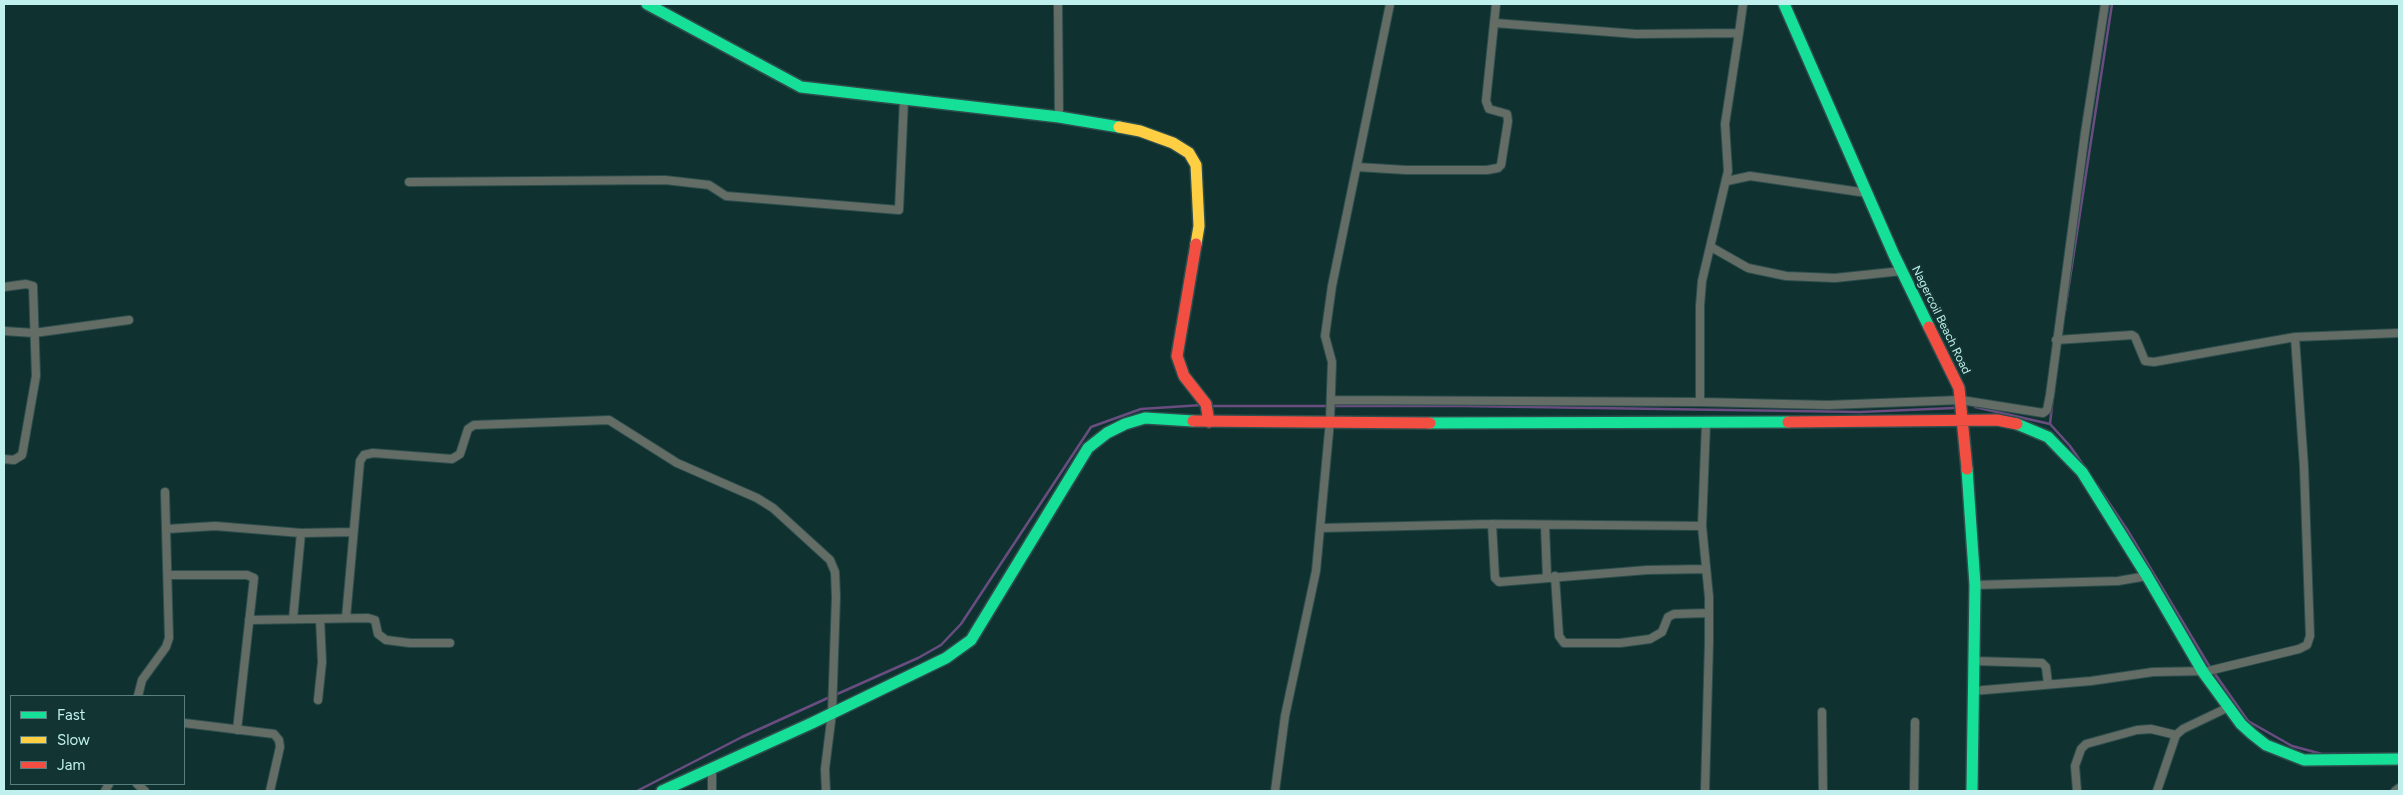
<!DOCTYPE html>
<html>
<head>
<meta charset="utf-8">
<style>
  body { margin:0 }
  #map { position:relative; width:2403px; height:795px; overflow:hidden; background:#0f3231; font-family:Figtree,sans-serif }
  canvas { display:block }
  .frame { position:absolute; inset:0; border:5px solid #c0f0ed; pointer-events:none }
  .legend { position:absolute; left:10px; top:695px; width:175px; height:90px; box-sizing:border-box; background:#123432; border:1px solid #587f7d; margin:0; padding:6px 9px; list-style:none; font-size:15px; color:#c0f0ed }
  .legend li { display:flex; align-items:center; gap:10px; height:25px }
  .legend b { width:25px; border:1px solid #587f7d }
</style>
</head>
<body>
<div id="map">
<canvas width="2403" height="795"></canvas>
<div class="frame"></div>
<ul class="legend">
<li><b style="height:6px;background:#16e098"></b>Fast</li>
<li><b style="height:6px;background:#ffcf43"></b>Slow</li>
<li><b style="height:6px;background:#f24e42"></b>Jam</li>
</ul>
</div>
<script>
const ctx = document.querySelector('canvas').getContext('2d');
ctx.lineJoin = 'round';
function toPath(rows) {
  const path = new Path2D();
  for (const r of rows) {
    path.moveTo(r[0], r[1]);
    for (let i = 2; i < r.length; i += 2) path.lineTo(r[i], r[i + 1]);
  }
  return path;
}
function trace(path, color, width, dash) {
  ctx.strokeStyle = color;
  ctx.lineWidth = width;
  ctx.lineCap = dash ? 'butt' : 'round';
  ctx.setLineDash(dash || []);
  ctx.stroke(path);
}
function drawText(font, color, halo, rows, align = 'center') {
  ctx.font = font + ' Figtree,sans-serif';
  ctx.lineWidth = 5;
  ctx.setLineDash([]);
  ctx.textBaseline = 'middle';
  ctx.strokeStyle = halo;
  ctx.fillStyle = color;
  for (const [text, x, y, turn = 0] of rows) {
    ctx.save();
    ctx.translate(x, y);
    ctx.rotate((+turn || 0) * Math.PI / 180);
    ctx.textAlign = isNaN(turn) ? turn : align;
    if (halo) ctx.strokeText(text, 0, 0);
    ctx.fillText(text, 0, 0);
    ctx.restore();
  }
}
trace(toPath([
  [2065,311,2112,4],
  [1210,406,1463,406,1860,412,1954,408],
  [1975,407,2050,424,2070,446,2084,466],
  [2050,424,2053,396],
  [2097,485,2128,531,2208,664,2248,721,2292,746,2322,754,2359,754],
  [835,695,918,658,941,645,961,624,1091,427,1141,409,1202,405],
  [637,791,742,737,830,697]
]), '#694d80', 2.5);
const street = toPath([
  [1058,4,1059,117],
  [1495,23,1636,34,1739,33,1743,4],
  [1357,167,1406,170,1487,170,1498,168,1501,165,1508,121,1507,114,1489,109,1486,101,1496,4],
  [1727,181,1750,176,1867,193],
  [409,182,665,180,709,185,726,196,899,210,904,99],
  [1711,247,1748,268,1786,276,1835,278,1902,271],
  [4,287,26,284,33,286,36,376,23,450,22,455,14,460,4,459],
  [4,331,34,333,129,320],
  [2056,340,2132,335,2135,337,2145,361,2154,362,2295,337,2399,333],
  [1331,400,1700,402,1828,405,1961,400,2043,413,2047,410,2050,395,2085,133,2105,4],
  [1700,402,1700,306,1702,281,1728,171,1725,124,1739,33],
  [1492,524,1495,578,1499,582,1647,570,1706,569],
  [1545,525,1547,577],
  [1321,528,1492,524,1702,526],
  [167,529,215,526,301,533,353,532],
  [168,575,247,575,254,578,237,730],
  [1555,576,1559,636,1564,643,1620,643,1650,639,1662,632,1668,617,1674,614,1709,613],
  [1975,585,2118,581,2147,576],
  [346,618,360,461,364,455,373,453,452,459,460,454,468,429,474,425,609,420,677,463,757,498,773,508,830,560,835,572,836,597,832,713,825,769,826,791],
  [293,619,301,533],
  [249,620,368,618,375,620,378,634,386,640,410,643,450,643],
  [1974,661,2042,663,2046,667,2048,684],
  [1973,691,2091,681,2153,672,2208,671,2299,649,2307,645,2310,636,2304,467,2295,337],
  [138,696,142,680,166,647,169,638,165,492],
  [318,700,322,662,320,619],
  [1822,712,1823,791],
  [184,723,274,734,279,740,280,747,270,791],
  [712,769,712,791],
  [137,784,145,791],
  [105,791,109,784],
  [1275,791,1285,716,1316,571,1330,421,1332,362,1325,336,1332,286,1390,4],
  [1705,791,1709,642,1709,597,1702,526,1706,424],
  [1914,791,1915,722],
  [2077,791,2075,766,2081,749,2086,744,2137,730,2151,729,2176,735],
  [2157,791,2176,735,2183,729,2229,707],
  [2395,791,2399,788]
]);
const fast = toPath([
  [647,4,801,87,1059,117,1119,127],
  [1784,4,1894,255,1929,327],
  [1430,423,1788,422],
  [2017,424,2048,437,2082,472,2147,576,2203,672,2241,724,2252,734,2266,745,2304,760,2399,759],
  [1967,469,1975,585,1972,791],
  [662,791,812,723,946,658,971,640,1088,448,1107,433,1125,424,1145,418,1193,421]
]);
const slow = toPath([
  [1119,127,1140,131,1173,143,1189,153,1196,165,1199,226,1196,244]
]);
const jam = toPath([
  [1196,244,1177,356,1184,376,1206,404,1209,422],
  [1929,327,1959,388,1967,469],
  [1193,421,1430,423],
  [1788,422,1997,420,2017,424]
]);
trace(street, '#2e4e4d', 10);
trace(fast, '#2e4e4d', 14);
trace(slow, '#2e4e4d', 14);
trace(jam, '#2e4e4d', 14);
trace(street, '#636d65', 8);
trace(fast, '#16e098', 11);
trace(slow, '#ffcf43', 11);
trace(jam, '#f24e42', 11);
drawText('12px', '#c0f0ed', '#123432', [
  ["Nagercoil Beach Road",1941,320,64]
]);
</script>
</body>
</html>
